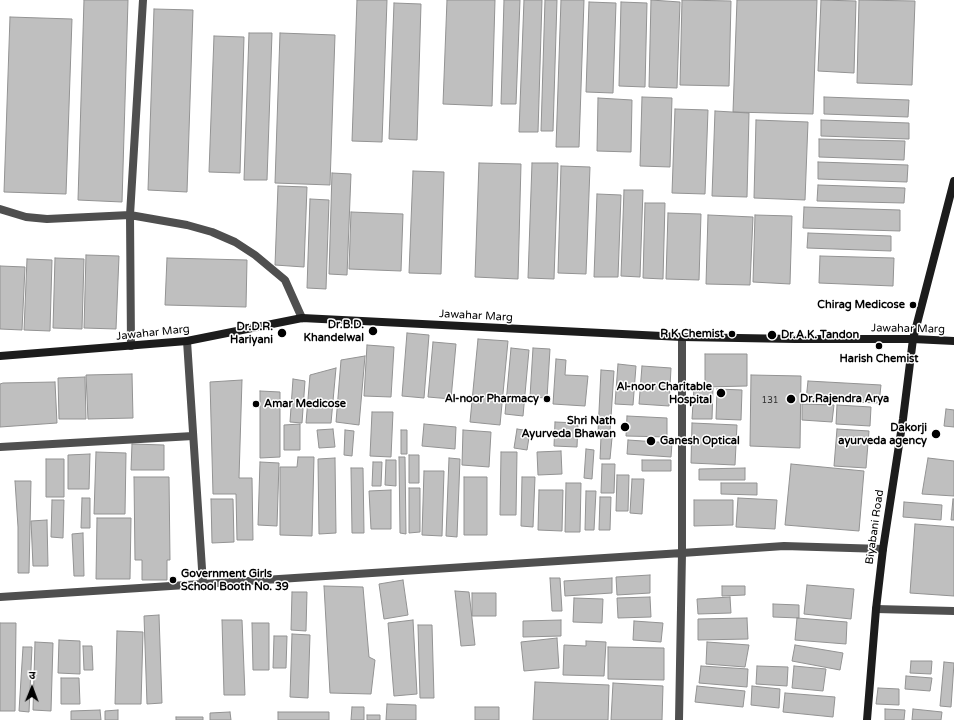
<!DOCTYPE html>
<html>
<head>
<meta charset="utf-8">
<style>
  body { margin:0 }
  #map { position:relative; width:954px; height:720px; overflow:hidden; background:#fff; font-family:"Varela Round","Noto Sans Devanagari",sans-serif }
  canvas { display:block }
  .north { position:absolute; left:12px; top:668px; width:40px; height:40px; -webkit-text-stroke:3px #fff; paint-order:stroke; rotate:1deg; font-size:11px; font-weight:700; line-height:16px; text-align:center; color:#000 }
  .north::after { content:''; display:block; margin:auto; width:14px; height:18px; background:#000; clip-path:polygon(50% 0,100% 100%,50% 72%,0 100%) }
</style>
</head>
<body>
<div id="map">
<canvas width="954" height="720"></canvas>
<div class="north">उ</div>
</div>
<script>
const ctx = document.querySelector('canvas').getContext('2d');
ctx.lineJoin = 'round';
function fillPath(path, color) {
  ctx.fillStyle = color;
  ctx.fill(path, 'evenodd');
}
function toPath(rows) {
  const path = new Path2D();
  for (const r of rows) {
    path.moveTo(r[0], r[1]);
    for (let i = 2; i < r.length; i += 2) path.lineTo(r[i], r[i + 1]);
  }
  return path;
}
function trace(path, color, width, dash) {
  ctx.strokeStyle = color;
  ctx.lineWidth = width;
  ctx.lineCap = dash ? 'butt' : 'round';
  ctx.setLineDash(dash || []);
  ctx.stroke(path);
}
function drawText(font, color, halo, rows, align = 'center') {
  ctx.font = font + ' "Varela Round",sans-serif';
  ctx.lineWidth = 3;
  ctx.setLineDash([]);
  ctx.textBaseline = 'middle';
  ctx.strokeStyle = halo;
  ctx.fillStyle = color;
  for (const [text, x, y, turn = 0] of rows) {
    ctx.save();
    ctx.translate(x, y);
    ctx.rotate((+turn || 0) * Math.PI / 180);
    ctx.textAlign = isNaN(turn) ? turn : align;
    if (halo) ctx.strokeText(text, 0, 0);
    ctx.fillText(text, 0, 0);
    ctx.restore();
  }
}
const building = toPath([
  [84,0,128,0,122,202,78,200,84,0],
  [357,0,387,0,382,142,352,141,357,0],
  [447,0,495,0,492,106,443,104,447,0],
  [504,0,520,0,516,104,501,104,504,0],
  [524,0,542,0,538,132,519,132,524,0],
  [545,0,557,0,553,131,541,131,545,0],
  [561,0,584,0,579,147,556,147,561,0],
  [651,0,680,2,677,88,649,87,651,0],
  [682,0,731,1,729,86,680,85,682,0],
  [737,0,817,0,813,114,733,112,737,0],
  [821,0,856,1,854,73,818,71,821,0],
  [859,0,915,1,912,85,857,83,859,0],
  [589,2,616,3,613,93,586,92,589,2],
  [621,2,647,3,645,87,619,86,621,2],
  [394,3,421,4,417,140,389,139,394,3],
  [154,9,193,10,187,192,148,190,154,9],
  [10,17,72,19,66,194,4,192,10,17],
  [249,33,272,33,267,180,244,180,249,33],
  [280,33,335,35,330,185,275,183,280,33],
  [214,36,244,37,240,173,209,172,214,36],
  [642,97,672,98,670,167,640,166,642,97],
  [824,97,909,100,908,117,824,114,824,97],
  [598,98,632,100,631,152,597,151,598,98],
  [675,109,708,110,705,194,672,193,675,109],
  [715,111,749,113,747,197,712,196,715,111],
  [756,120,808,122,805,200,754,198,756,120],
  [821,120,909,123,909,139,821,136,821,120],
  [819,139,905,141,904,160,819,157,819,139],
  [818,162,908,165,907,182,818,179,818,162],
  [479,163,521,164,518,279,475,277,479,163],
  [532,163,558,163,554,279,528,278,532,163],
  [561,166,590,167,586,274,558,273,561,166],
  [413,171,444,172,441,274,409,273,413,171],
  [332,173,351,174,347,275,329,274,332,173],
  [818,185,905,188,904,203,817,201,818,185],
  [278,186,307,187,304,267,275,265,278,186],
  [624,190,643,190,640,277,621,276,624,190],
  [597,194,621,195,618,277,594,277,597,194],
  [310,199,329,200,326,289,307,288,310,199],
  [645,203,665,203,663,279,643,278,645,203],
  [804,207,900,210,900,231,803,228,804,207],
  [351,212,403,214,401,271,349,269,351,212],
  [668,213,701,214,699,280,666,279,668,213],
  [708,215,753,217,750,285,706,284,708,215],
  [755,215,792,216,790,284,753,282,755,215],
  [808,233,891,236,891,251,807,248,808,233],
  [86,255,119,256,116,329,84,328,86,255],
  [820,256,894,258,893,286,819,283,820,256],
  [55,258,84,259,82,329,53,328,55,258],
  [167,258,247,260,246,307,165,305,167,258],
  [27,259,52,260,50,331,24,330,27,259],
  [0,266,25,267,22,330,0,329,0,266],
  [407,333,429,335,424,398,402,396,407,333],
  [478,339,508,341,500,425,470,422,478,339],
  [433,342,456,344,451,399,428,397,433,342],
  [367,345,394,347,391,397,364,396,367,345],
  [511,348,529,350,523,416,505,414,511,348],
  [533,348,550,349,547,398,530,397,533,348],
  [705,354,747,354,747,386,705,387,705,354],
  [365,356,359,425,336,422,341,360,365,356],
  [556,359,566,360,565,375,588,376,585,406,553,404,556,359],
  [618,364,636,366,633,405,615,404,618,364],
  [642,366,671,368,669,406,639,404,642,366],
  [336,368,331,423,306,423,310,375,336,368],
  [601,370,614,371,610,433,598,432,601,370],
  [132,374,133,418,88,419,86,375,132,374],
  [751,375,801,376,800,448,750,446,751,375],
  [85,377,86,419,59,419,58,378,85,377],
  [293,379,305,381,302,423,290,422,293,379],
  [242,380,239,478,252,478,253,540,237,540,236,494,213,494,210,382,242,380],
  [808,381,881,385,879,403,806,400,808,381],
  [55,382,57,423,0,427,0,384,3,383,55,382],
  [694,388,713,388,712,419,692,419,694,388],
  [717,389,742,390,741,420,716,419,717,389],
  [260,391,280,392,280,457,260,458,260,391],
  [802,404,834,405,832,422,802,420,802,404],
  [837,405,871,407,870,426,836,424,837,405],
  [946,409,954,410,954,427,944,426,946,409],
  [372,412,393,412,391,457,370,456,372,412],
  [627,416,667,418,667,437,626,436,627,416],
  [555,422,578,423,577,447,554,446,555,422],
  [692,423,737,425,735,465,691,463,692,423],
  [300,424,300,450,284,450,284,425,300,424],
  [424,424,456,427,455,449,422,446,424,424],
  [333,429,335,447,319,448,317,430,333,429],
  [517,429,530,431,527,450,514,448,517,429],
  [837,429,869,431,866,468,834,466,837,429],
  [345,430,354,431,352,456,344,455,345,430],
  [401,430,407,430,407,454,401,454,401,430],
  [463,430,491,432,489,467,462,465,463,430],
  [601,437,612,438,610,459,600,459,601,437],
  [628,440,672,443,671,457,627,454,628,440],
  [132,444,164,445,164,470,131,470,132,444],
  [586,449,594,450,592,479,584,478,586,449],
  [561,451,562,474,538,475,537,452,561,451],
  [96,452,126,453,125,514,94,514,96,452],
  [501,452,517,452,516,515,500,515,501,452],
  [90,454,89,489,68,489,68,455,90,454],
  [409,455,419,455,419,483,409,483,409,455],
  [298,457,314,457,312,536,280,535,280,467,297,467,298,457],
  [399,457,405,457,406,534,400,533,399,457],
  [335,458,336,533,319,534,318,459,335,458],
  [449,458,460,459,457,537,446,536,449,458],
  [928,458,954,461,954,496,922,494,928,458],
  [46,459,64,459,64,497,46,497,46,459],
  [386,460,396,460,396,486,385,485,386,460],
  [642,460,671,460,671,471,642,471,642,460],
  [260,462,279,463,277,526,258,525,260,462],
  [373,462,382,462,381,486,372,486,373,462],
  [602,464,615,464,614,493,601,493,602,464],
  [791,464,864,471,859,531,785,525,791,464],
  [351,468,363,468,364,533,352,533,351,468],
  [745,468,745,480,699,480,699,469,745,468],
  [424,471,444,471,442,536,422,535,424,471],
  [617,475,629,475,628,511,616,511,617,475],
  [134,477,169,477,170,560,167,560,167,580,142,580,142,560,135,560,134,477],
  [464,477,487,477,487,535,464,535,464,477],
  [522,477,535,477,533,527,521,526,522,477],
  [632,479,644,479,642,514,630,513,632,479],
  [15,481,31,481,29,573,18,573,18,527,15,481],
  [566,483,581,483,580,532,565,532,566,483],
  [721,483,757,483,757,495,721,494,721,483],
  [409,488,420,488,420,532,409,533,409,488],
  [391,490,391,529,371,529,369,491,391,490],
  [539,490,563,490,562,531,538,530,539,490],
  [586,491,596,491,594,530,585,530,586,491],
  [600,497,611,497,610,530,599,530,600,497],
  [82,498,90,498,90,528,81,528,82,498],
  [738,498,777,500,775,529,736,527,738,498],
  [211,499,233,499,234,542,212,543,211,499],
  [953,499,954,499,954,520,951,520,953,499],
  [52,500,64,500,63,538,51,537,52,500],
  [694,500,733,500,733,525,694,526,694,500],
  [904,502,942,505,941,520,903,517,904,502],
  [97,518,131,518,130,579,96,579,97,518],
  [47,520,48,566,33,566,31,521,47,520],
  [915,524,954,527,954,596,910,593,915,524],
  [83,533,84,576,74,576,72,534,83,533],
  [650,575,650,593,617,595,616,577,650,575],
  [550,578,560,578,562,611,552,611,550,578],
  [612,578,612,593,565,596,564,581,612,578],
  [403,580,408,615,384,619,379,584,403,580],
  [807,585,854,589,851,619,804,614,807,585],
  [324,586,363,587,369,657,375,660,371,694,330,693,324,586],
  [722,586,745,586,745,595,722,596,722,586],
  [455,591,469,592,475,645,461,646,455,591],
  [292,592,307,592,306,631,291,630,292,592],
  [472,593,496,593,496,616,472,616,472,593],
  [650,597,651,617,618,618,617,598,650,597],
  [730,597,731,613,698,614,697,599,730,597],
  [574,598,603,599,602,623,573,622,574,598],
  [773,604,799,605,799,618,773,617,773,604],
  [159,615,162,703,147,704,144,616,159,615],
  [747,618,748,639,698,640,698,619,747,618],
  [797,618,847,622,846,644,795,640,797,618],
  [222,620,242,620,245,695,224,695,222,620],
  [413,620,417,694,394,696,388,623,413,620],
  [561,620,561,636,523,637,523,621,561,620],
  [634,621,663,623,661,642,633,640,634,621],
  [0,623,16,623,15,711,0,711,0,623],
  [252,623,269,623,269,670,253,670,252,623],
  [418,625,432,625,434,698,420,698,418,625],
  [117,631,143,632,141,704,115,704,117,631],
  [292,634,310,635,308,698,290,697,292,634],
  [274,636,287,636,286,668,273,668,274,636],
  [557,638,559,668,524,671,521,642,557,638],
  [59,640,80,641,80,674,58,673,59,640],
  [586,641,606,642,604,676,563,675,564,645,586,646,586,641],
  [35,642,53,643,51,711,33,710,35,642],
  [707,642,749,645,745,667,706,664,707,642],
  [795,645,843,653,840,670,792,661,795,645],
  [83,646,92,646,93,670,84,670,83,646],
  [23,647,32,647,29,712,19,711,23,647],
  [608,647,664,648,664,680,608,679,608,647],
  [911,661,932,661,931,674,910,673,911,661],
  [944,662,954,663,951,707,940,706,944,662],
  [701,666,748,669,747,687,699,683,701,666],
  [757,666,788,667,787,686,756,684,757,666],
  [794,666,826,669,823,691,792,688,794,666],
  [906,676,932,678,930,691,905,689,906,676],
  [61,678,79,678,80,704,61,704,61,678],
  [535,682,609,685,608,720,533,720,535,682],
  [613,683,663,686,662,720,611,720,613,683],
  [697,686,745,691,743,707,695,702,697,686],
  [752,686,780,689,779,708,751,705,752,686],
  [878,688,899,689,899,705,876,704,878,688],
  [785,693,835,697,833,717,783,712,785,693],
  [387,704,416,705,416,720,386,720,387,704],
  [352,707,364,707,364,720,351,720,352,707],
  [475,707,499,707,499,720,475,720,475,707],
  [885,709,905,710,904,720,885,720,885,709],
  [913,709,942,712,941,720,912,720,913,709],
  [100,710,101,720,71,720,71,711,100,710],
  [118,710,118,720,105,720,105,711,118,710],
  [230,712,231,720,210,720,210,713,230,712],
  [278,712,329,712,329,720,278,720,278,712],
  [367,715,380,715,380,720,367,720,367,715],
  [176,717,203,717,203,720,176,720,176,717]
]);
fillPath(building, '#bfbfbf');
trace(building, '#939393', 1);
trace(toPath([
  [0,209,26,217,47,219,130,215,187,225,212,232,235,242,255,255,285,280,302,318],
  [187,341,203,584],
  [131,346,130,215,143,0],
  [0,447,193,436],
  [0,597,682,553,784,546,883,549],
  [876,609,954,611],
  [679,720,682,553,682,337]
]), '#4f4f4f', 8);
trace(toPath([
  [0,356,187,341,302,318,682,337,795,339,913,339,954,341],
  [867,720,876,609,883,549,903,419,913,339,954,181]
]), '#1c1c1c', 8);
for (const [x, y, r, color] of [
  [913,305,4,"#000"],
  [373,331,5,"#000"],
  [282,333,5,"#000"],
  [732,334,4,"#000"],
  [772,335,5,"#000"],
  [879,346,4,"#000"],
  [721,393,5,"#000"],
  [547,399,4,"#000"],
  [791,399,5,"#000"],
  [256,404,4,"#000"],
  [625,427,5,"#000"],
  [936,434,5,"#000"],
  [651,441,5,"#000"],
  [173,580,4,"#000"]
]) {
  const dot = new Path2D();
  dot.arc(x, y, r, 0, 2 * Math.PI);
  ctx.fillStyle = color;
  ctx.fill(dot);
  trace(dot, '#fff', 1.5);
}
drawText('9px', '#303030', null, [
  ["131",770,401]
]);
drawText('bold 11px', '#000', '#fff', [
  ["Chirag Medicose",905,305],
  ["Dr.B.D.",364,325],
  ["Khandelwal",364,338],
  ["Dr.D.R.",273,327],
  ["Hariyani",273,340],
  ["R K Chemist",724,334],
  ["Dr.A.K. Tandon",781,335,"left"],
  ["Harish Chemist",879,359,"center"],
  ["Al-noor Charitable",712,387],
  ["Hospital",712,400],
  ["Al-noor Pharmacy",539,399],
  ["Dr.Rajendra Arya",800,399,"left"],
  ["Amar Medicose",264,404,"left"],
  ["Shri Nath",616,421],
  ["Ayurveda Bhawan",616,434],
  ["Dakorji",927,428],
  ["ayurveda agency",927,441],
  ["Ganesh Optical",660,441,"left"],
  ["Government Girls",181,574,"left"],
  ["School Booth No. 39",181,587,"left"]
], 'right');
drawText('11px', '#000', '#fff', [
  ["Jawahar Marg",476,316,3],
  ["Jawahar Marg",908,329,1],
  ["Jawahar Marg",153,333,-6],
  ["Biyabani Road",875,527,-82]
]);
</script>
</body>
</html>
